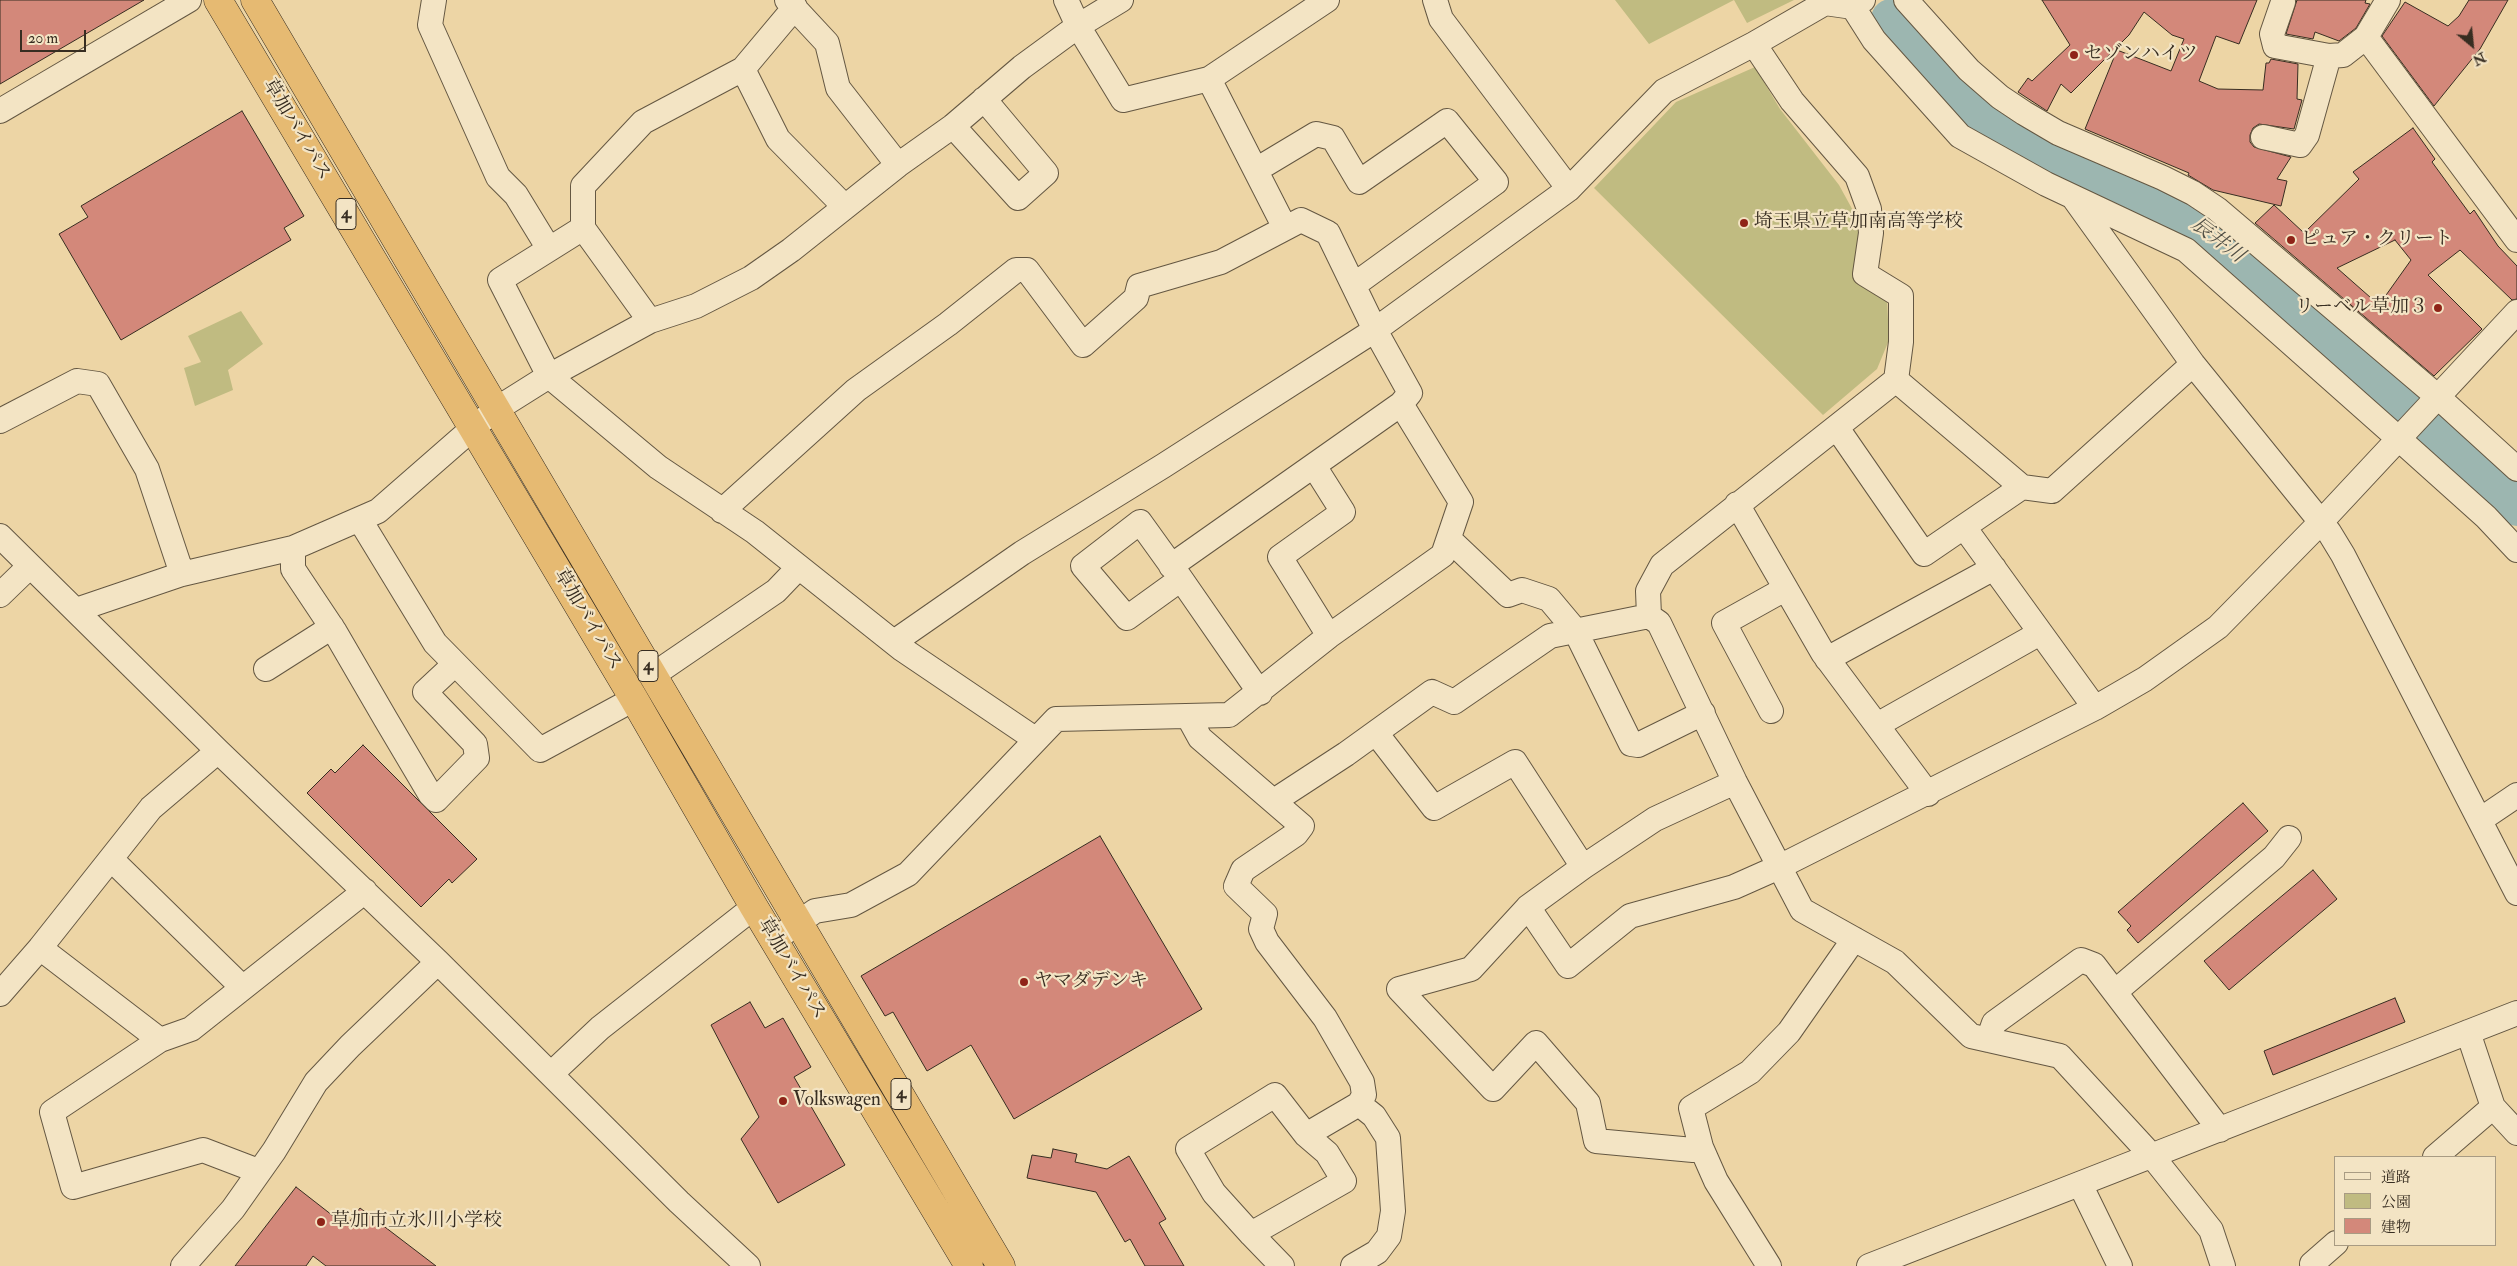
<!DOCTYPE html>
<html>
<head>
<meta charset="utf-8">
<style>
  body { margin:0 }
  #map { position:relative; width:2517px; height:1266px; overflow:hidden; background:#edd5a5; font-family:"IM FELL Double Pica","Noto Serif JP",serif }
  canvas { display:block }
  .legend { position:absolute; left:2334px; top:1156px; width:162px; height:90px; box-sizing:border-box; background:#f3e4c4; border:1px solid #a89b83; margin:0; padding:6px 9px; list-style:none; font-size:15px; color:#372d21 }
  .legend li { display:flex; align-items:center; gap:10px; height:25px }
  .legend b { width:25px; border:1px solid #a89b83 }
  .north { position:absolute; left:2447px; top:20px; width:50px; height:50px; -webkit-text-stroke:4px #f3e4c4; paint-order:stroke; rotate:152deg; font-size:14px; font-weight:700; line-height:20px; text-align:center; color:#372d21 }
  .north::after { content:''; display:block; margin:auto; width:18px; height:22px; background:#372d21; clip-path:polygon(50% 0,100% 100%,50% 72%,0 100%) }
  .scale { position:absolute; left:20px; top:30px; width:66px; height:22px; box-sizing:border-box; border:2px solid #372d21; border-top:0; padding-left:6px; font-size:15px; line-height:18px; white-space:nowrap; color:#372d21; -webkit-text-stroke:4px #f3e4c4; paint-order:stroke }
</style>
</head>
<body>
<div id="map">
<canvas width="2517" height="1266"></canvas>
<ul class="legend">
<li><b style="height:6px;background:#f3e4c4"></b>道路</li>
<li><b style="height:14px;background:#c0bb81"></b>公園</li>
<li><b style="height:14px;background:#d3887a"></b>建物</li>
</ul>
<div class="north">N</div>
<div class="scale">20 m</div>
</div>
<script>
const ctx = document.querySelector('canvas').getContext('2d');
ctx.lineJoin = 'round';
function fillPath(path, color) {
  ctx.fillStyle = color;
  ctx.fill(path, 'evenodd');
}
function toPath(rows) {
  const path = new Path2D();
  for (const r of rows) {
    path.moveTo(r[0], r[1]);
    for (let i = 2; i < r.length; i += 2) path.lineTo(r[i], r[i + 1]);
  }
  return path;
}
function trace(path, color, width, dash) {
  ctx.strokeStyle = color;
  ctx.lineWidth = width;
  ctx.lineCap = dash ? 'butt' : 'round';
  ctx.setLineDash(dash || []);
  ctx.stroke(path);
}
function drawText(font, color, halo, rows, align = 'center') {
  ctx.font = font + ' "IM FELL Double Pica","Noto Serif JP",serif';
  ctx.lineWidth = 4.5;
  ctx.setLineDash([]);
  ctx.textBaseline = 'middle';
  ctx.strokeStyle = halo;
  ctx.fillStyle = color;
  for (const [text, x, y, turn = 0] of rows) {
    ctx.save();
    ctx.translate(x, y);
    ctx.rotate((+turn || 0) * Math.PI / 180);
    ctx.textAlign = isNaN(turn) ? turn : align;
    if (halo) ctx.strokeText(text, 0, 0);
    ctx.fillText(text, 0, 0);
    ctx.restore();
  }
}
fillPath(toPath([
  [1615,0,1794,0,1747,23,1734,0,1649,44],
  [1755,67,1780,109,1839,185,1856,216,1860,237,1887,299,1889,340,1877,369,1823,415,1594,188,1676,102],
  [241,311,263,344,228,370,233,390,195,406,184,368,201,362,188,336]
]), '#c0bb81');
trace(toPath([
  [1891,19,1926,61,1967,103,2032,149,2159,202,2198,224,2254,269,2517,506]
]), '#9cb6b0', 40);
const building = toPath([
  [0,0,144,0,0,84,0,0],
  [2042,0,2257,0,2239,44,2216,36,2199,81,2218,89,2263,90,2266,63,2269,63,2271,59,2298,64,2297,99,2302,100,2294,129,2259,124,2253,128,2250,135,2250,142,2254,147,2291,157,2277,179,2287,181,2281,206,2213,190,2188,175,2189,173,2085,129,2117,50,2171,71,2184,39,2172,35,2144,12,2129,35,2071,93,2061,84,2047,111,2018,92,2028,78,2032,81,2070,45,2042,0],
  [2297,0,2366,0,2365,3,2370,4,2356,28,2339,41,2315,32,2313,39,2286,34,2297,0],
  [2469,0,2508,0,2480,49,2434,106,2382,36,2405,2,2448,26,2459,16,2469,0],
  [242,111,304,216,284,228,291,240,121,340,59,234,88,217,81,206,242,111],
  [2413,128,2435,159,2432,162,2470,214,2474,210,2498,246,2517,266,2517,299,2512,300,2460,250,2428,275,2482,329,2434,376,2255,223,2274,205,2304,233,2359,179,2353,172,2413,128],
  [2395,240,2411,260,2379,305,2337,268,2395,240],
  [363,745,477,859,452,883,449,879,421,907,307,793,331,769,335,773,363,745],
  [2243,803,2268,831,2138,943,2127,930,2131,926,2118,912,2243,803],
  [1100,836,1202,1009,1014,1119,971,1045,927,1071,893,1012,885,1016,861,976,1100,836],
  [2313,870,2337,899,2229,990,2204,961,2313,870],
  [2395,998,2405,1022,2273,1075,2264,1051,2395,998],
  [750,1002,765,1028,783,1018,811,1067,794,1077,845,1165,778,1203,741,1139,759,1117,711,1025,750,1002],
  [1053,1149,1077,1154,1075,1162,1107,1169,1129,1156,1166,1219,1159,1223,1184,1266,1145,1266,1130,1239,1125,1242,1096,1192,1027,1178,1032,1155,1051,1158,1053,1149],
  [296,1187,346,1226,360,1208,436,1266,326,1266,313,1256,306,1266,235,1266,296,1187]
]);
fillPath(building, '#d3887a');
trace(building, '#372d21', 1);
const minor = toPath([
  [434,0,430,25,498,177,516,195,549,249],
  [787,0,827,43,838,88,898,165],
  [1066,0,1078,26,1123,100,1209,79,1327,0],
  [1435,0,1441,19,1569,189],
  [1906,0,1969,70,2000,97,2024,113,2058,133,2163,178,2193,193,2217,209,2438,397,2517,469],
  [2283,2,2272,34,2275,46,2329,56,2343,55,2366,37,2388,0],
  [1853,7,1874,40,1960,136,2046,184,2186,250,2399,439,2486,517,2517,550],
  [2366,37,2517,240],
  [743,69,778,139,845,207],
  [1209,79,1285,228],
  [0,111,189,0],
  [953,126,1018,198,1046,173,984,99],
  [2263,137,2300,145,2307,135,2329,56],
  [1256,170,1316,134,1333,138,1359,182,1447,121,1496,182,1354,285],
  [2073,197,2193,364,2329,532,2343,555,2517,893],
  [583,228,500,280,549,376,658,467,755,532,902,649,1035,739],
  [650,321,583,228,583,186,643,122,743,69,795,7],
  [1896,380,2022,487,2052,491,2193,364],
  [0,421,77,381,98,384,147,469,182,574],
  [1837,428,1924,554,2022,487],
  [1314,466,1343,512,1280,557,1329,636],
  [1737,504,1823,653,1928,794],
  [722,511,856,390,948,324,1016,270,1027,270,1083,345,1136,298,1139,286,1221,262,1301,220,1328,233,1375,330,1410,393,1401,404,1171,566],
  [360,520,435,643,540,750,634,699],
  [1964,527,2095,708],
  [0,536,218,751,438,962,679,1202,748,1266],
  [1450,540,1508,595,1522,590,1549,599,1575,630,1631,744,1638,745,1703,713],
  [293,548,293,569,335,632,385,718,430,794,436,800,477,758,475,744,425,692,455,664],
  [1181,579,1127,618,1083,566,1140,522,1181,579,1260,693],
  [0,595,30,566],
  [76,610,182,574,293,548,378,511,473,428,495,410,549,376,650,321,696,306,751,278,791,250,898,165,953,126,1022,67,1078,26,1121,0],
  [1649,616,1648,591,1662,565,1896,380,1901,342,1901,296,1865,274,1871,233,1869,209,1857,176,1792,101,1754,44],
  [894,642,1022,553,1163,466,1375,330,1569,189,1664,91,1754,44,1825,3,1853,7,1863,0],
  [1827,659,1994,568],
  [266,669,332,627],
  [653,675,776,591,799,567],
  [1771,711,1724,623,1785,589],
  [1189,718,1200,738,1302,826,1296,834,1243,870,1236,886,1265,914,1261,929,1267,942,1325,1018,1362,1082,1364,1095,1359,1104,1306,1135],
  [1877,725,2040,633],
  [1376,733,1434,808,1515,762,1583,867],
  [1274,801,1346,754,1432,692,1454,702,1550,636,1649,616,1659,623,1735,782,1802,910,1895,962,1971,1036,2060,1056,2152,1156,2211,1230,2223,1266],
  [2480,820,2517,795],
  [111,859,242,987],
  [1528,907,1568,966,1630,916,1734,887,1779,867,2095,708,2145,679,2218,627,2320,523,2517,312],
  [774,940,815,911,851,905,908,874,1056,719,1229,715,1329,636,1443,555,1461,502,1401,404],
  [40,948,160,1040],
  [2116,991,2274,857,2289,838],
  [0,994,40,948,151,808,218,751],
  [2468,1032,2493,1107,2517,1133],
  [1988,1040,1994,1023,2081,960,2094,965,2220,1130],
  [551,1074,600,1028,754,907],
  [1701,1147,1693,1150,1596,1141,1588,1103,1536,1043,1493,1089,1399,989,1471,969,1528,907,1583,867,1655,819,1735,782],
  [2435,1157,2493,1107],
  [258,1171,203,1150,73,1187,52,1112,160,1040,191,1029,365,891],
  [2080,1184,2120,1266],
  [1251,1234,1344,1181,1327,1153,1306,1135,1275,1095,1188,1149,1214,1193,1251,1234,1282,1266],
  [183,1266,233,1209,274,1151,316,1082,350,1046,438,962],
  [1353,1266,1377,1252,1389,1236,1393,1211,1388,1138,1374,1116,1359,1104],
  [1769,1266,1716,1181,1701,1147,1691,1108,1750,1072,1789,1032,1854,939],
  [1869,1266,2517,1013],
  [2314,1266,2312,1264,2336,1243]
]);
const highway = toPath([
  [218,0,634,699,754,907,969,1266],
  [255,0,1001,1266]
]);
trace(minor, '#645742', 26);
trace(highway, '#372d21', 29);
trace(minor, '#f3e4c4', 24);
trace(highway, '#e6ba72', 28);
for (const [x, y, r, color] of [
  [2074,55,5,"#8f2418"],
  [1744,223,5,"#8f2418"],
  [2291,240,5,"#8f2418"],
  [2438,308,5,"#8f2418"],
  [1024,982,5,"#8f2418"],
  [783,1101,5,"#8f2418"],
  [321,1222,5,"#8f2418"]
]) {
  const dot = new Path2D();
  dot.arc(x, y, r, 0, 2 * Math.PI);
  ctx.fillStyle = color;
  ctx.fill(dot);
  trace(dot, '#f3e4c4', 2);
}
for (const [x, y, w] of [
  [346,214,20],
  [648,666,20],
  [901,1094,20]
]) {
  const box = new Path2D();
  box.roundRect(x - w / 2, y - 15.5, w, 31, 4);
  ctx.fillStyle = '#f3e4c4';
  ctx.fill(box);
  trace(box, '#372d21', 1);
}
drawText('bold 18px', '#372d21', null, [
  ["4",346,214],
  ["4",648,666],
  ["4",901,1094]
]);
drawText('19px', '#372d21', '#f3e4c4', [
  ["セゾンハイツ",2084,55],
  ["埼玉県立草加南高等学校",1754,223],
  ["ピュア・クリート",2301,240],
  ["リーベル草加３",2428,308,"right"],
  ["ヤマダデンキ",1034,982],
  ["Volkswagen",793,1101],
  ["草加市立氷川小学校",331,1222]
], 'left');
drawText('19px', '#372d21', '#f3e4c4', [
  ["草加バイパス",296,130,59],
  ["草加バイパス",587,620,59],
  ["草加バイパス",791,969,59]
]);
drawText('italic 20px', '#504f45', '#f3e4c4', [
  ["辰井川",2217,241,37]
]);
</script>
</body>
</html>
